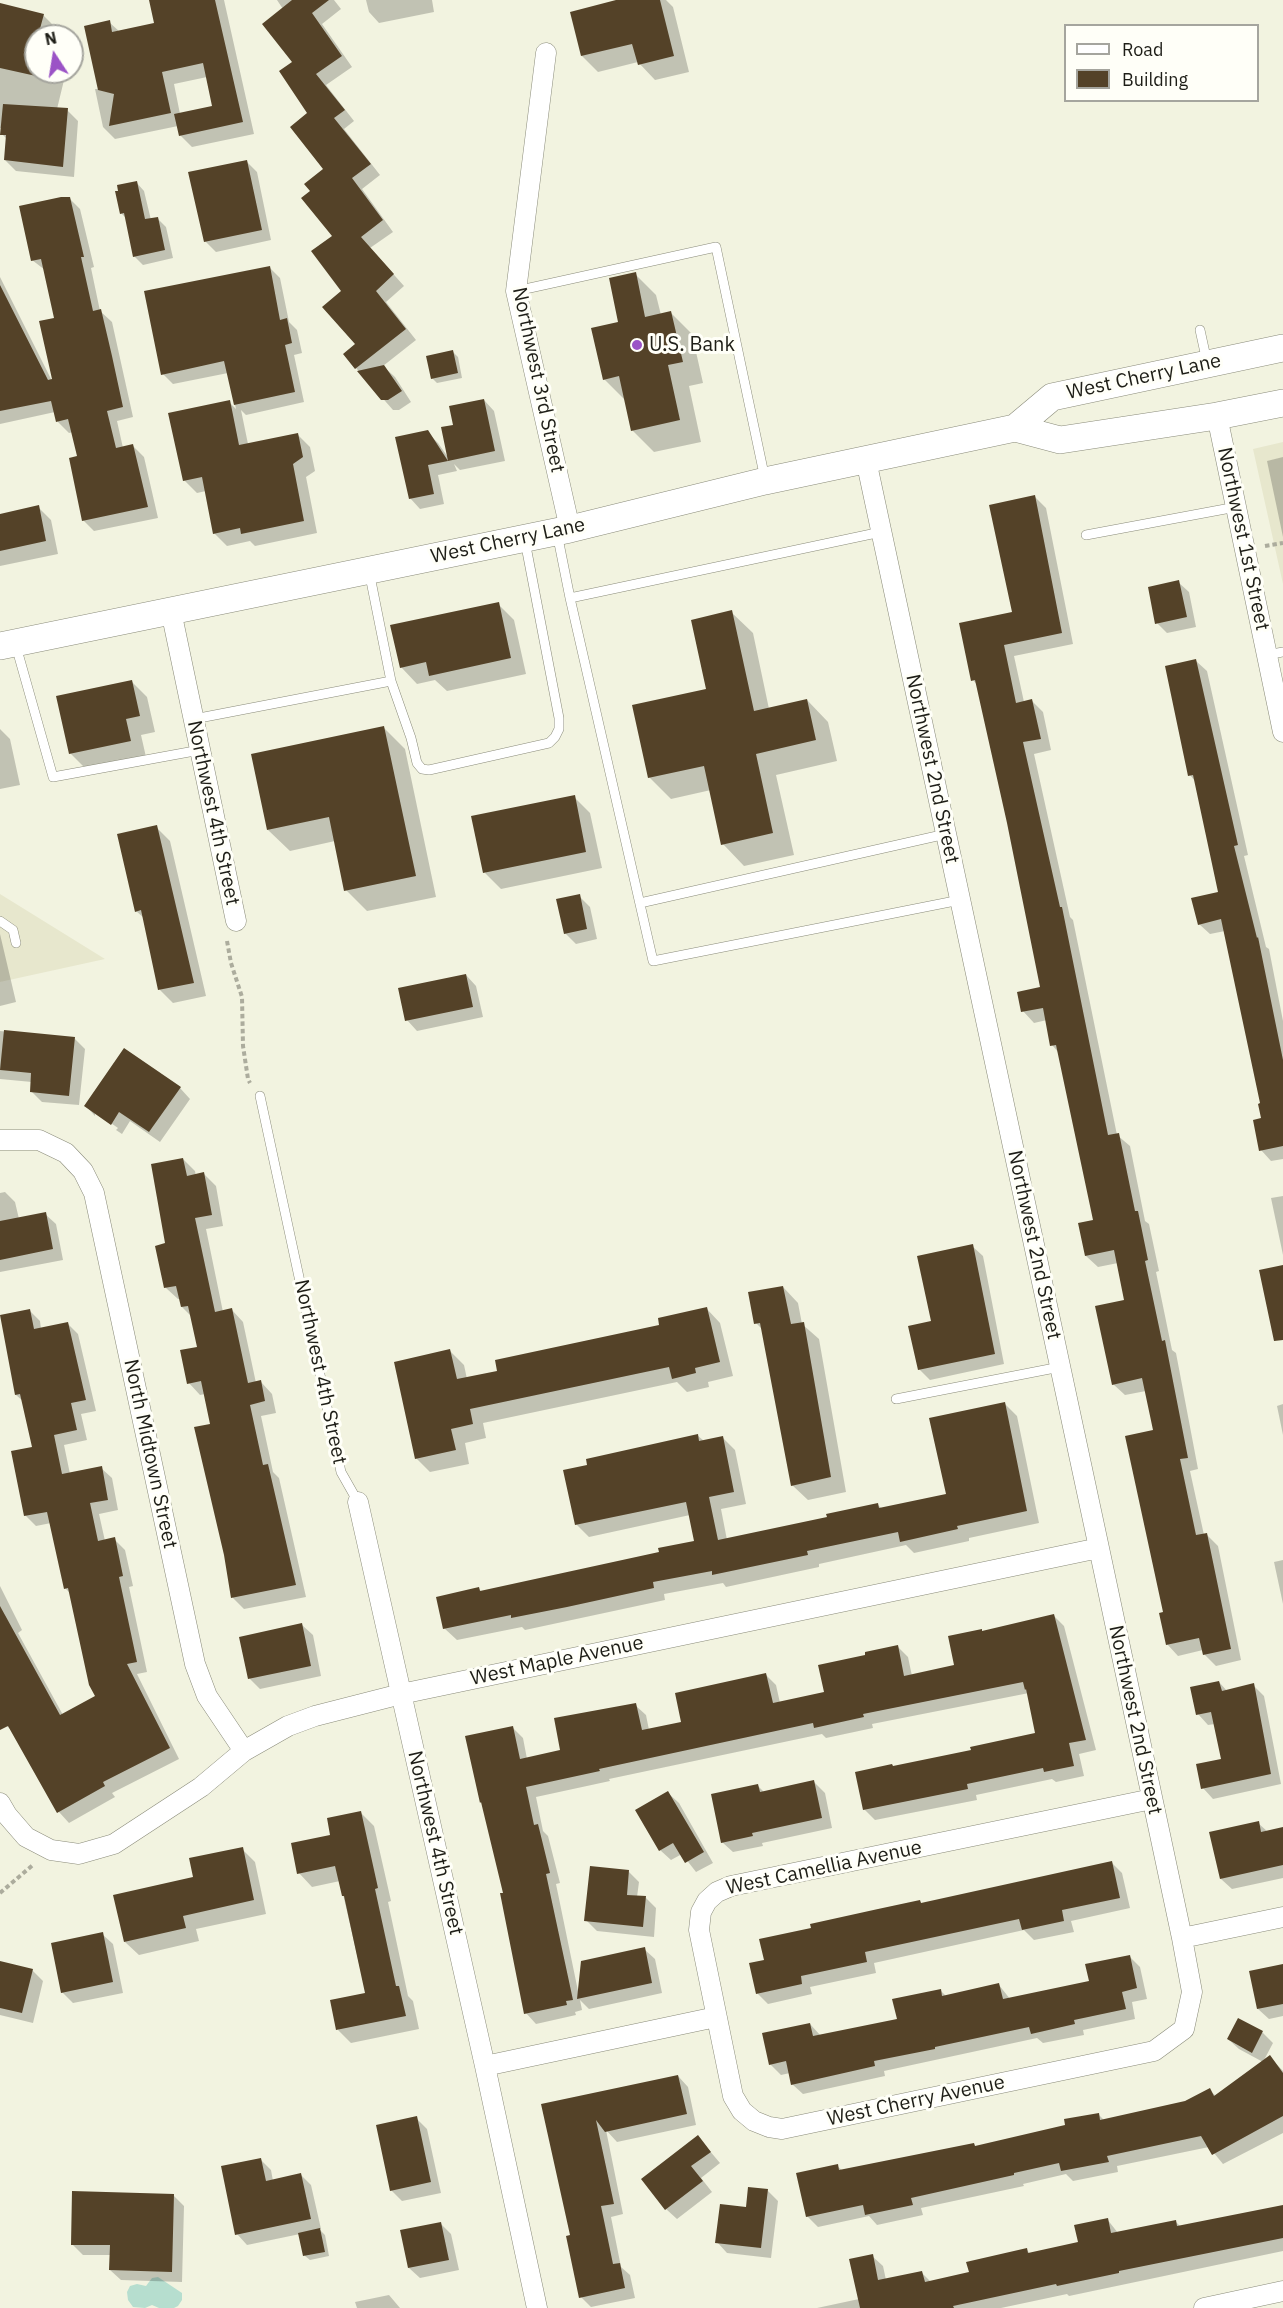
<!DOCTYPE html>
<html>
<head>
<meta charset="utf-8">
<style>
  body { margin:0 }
  #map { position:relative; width:1283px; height:2308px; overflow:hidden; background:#f2f3e0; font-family:"IBM Plex Sans",sans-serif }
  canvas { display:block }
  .legend { position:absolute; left:1064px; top:24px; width:195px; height:78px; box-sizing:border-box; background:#fffff8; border:2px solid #a5a59e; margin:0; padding:8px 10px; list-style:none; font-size:18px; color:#1e1e17 }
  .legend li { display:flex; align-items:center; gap:12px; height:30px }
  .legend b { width:30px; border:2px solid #a5a59e }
  .north { position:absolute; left:24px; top:24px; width:60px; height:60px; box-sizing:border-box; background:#fffff8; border:2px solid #a5a59e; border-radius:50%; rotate:348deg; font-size:16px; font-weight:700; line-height:24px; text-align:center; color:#1e1e17 }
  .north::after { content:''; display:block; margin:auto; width:21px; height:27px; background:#9b53c6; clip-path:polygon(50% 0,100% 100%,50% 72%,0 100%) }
</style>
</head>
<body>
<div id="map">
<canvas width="1283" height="2308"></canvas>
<ul class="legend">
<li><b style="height:8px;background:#fff"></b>Road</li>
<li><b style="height:16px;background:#544228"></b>Building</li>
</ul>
<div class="north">N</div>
</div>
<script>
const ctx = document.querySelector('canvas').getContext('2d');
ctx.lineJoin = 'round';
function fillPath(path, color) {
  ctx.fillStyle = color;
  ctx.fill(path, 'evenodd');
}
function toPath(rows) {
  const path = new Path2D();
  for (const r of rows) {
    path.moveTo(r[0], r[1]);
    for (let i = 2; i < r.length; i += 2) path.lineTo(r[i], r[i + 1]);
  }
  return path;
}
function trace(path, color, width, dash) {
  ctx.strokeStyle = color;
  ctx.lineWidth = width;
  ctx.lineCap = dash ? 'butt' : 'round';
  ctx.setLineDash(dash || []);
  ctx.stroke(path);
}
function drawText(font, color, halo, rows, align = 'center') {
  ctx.font = font + ' "IBM Plex Sans",sans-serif';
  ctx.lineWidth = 6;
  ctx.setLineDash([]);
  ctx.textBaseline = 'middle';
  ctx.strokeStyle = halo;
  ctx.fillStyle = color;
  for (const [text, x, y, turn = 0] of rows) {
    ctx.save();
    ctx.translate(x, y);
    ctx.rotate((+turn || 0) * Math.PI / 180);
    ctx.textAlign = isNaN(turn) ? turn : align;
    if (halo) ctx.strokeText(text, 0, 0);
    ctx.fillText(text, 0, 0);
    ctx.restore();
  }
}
fillPath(toPath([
  [1283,442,1283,584,1253,449],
  [0,894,105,959,0,982]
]), '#e7e7cd');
fillPath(toPath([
  [158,2277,182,2293,182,2300,178,2306,174,2308,159,2308,152,2305,145,2308,133,2307,128,2300,127,2292,130,2286,137,2284,146,2286,152,2278]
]), '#b6decf');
fillPath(toPath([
  [151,0,224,0,254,134,192,147,180,135,178,126,115,139,103,127,95,89,99,89,109,22,120,32,156,25],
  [207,77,214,107,180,114,174,84],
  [277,0,334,0,341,9,322,24,352,67,326,85,354,121,344,129,380,175,362,189,393,232,370,248,404,286,386,302,416,340,383,366,395,377,411,402,399,410,393,410,356,368,357,344,343,291,334,236,312,191,325,169,295,63,283,9],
  [366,0,432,0,434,12,379,23,369,12],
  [622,0,666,0,673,7,689,72,655,80,638,62,598,72,582,56,572,13],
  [0,6,43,15,54,26,51,36,36,36,36,72,61,72,65,76,57,109,67,110,78,121,74,177,16,171,5,160,7,139,2,134,2,128,0,128],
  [246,161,257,172,271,240,216,252,205,241],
  [136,182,144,191,151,220,157,218,166,227,173,258,143,265,134,256,126,218,121,213],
  [69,198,80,209,94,267,91,268,100,311,112,322,133,417,117,421,123,448,133,446,144,457,158,518,94,531,83,520,79,457,73,432,69,433,58,422,55,412,0,424,0,277,52,381,55,320,45,270,32,260],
  [269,267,280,278,289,322,297,330,302,353,294,355,304,402,246,415,241,410,248,444,297,434,310,447,315,471,306,477,317,533,255,546,250,541,227,546,214,533,206,491,197,493,184,480,229,402,236,409,228,373,173,384,163,374],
  [635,274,656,295,661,315,671,313,692,334,703,383,689,386,701,442,654,452,633,431,625,400,604,379],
  [453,352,458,357,462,378,437,383,432,378],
  [484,400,494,411,505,461,460,470,454,464,457,471,438,475,444,504,420,509,410,498,427,432,438,443,450,460,455,426],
  [1283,457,1283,537,1267,461],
  [1035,497,1046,508,1073,644,1014,656,1024,702,1032,701,1043,712,1051,750,1034,754,1070,917,1073,920,1117,1135,1130,1146,1145,1221,1149,1224,1159,1271,1156,1272,1172,1350,1176,1353,1198,1469,1190,1471,1204,1535,1207,1535,1218,1546,1241,1660,1216,1666,1204,1654,1203,1650,1178,1656,1167,1644,1155,1432,1146,1391,1125,1395,1113,1384,1126,1301,1118,1263,1098,1267,1086,1256,1094,1221,1059,1053,1052,1045,1047,1020,1034,1023,1023,1011,1042,988,1009,823,978,686,973,680,1014,613],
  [38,507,51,520,58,554,0,566,0,515],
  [1178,582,1189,592,1196,627,1167,633,1157,623],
  [498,604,514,620,526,674,447,691,435,680,417,684,401,667],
  [731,612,753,633,769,709,807,700,828,722,837,761,776,775,794,855,744,866,723,844,711,790,671,799,649,777,707,690],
  [1196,661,1207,671,1248,855,1244,856,1266,947,1269,949,1283,1021,1283,1159,1271,1161,1261,1150,1262,1105,1225,931,1210,934,1199,924,1219,893,1195,781,1190,775],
  [131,681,147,697,155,732,141,735,146,757,86,769,70,753],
  [383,727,405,749,436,897,367,911,346,890,335,841,290,851,268,830],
  [0,729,10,739,20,785,0,789],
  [574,797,590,813,602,868,501,889,485,873],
  [156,827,170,841,206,996,173,1003,160,990,144,918,136,911],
  [579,896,590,907,597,939,576,944,565,933],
  [0,934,16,1002,0,1006],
  [466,975,476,986,483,1017,417,1031,407,1020],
  [0,1031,74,1038,85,1049,79,1105,42,1102,31,1091,32,1082,0,1079],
  [180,1088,190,1099,160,1142,130,1121,122,1134,116,1130,118,1128,95,1112,95,1116,86,1106],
  [183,1159,195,1171,196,1176,204,1174,216,1186,223,1226,206,1229,223,1312,232,1310,243,1322,256,1383,261,1382,272,1394,276,1413,261,1416,273,1472,279,1478,306,1597,244,1609,233,1598,212,1425,205,1394,200,1395,189,1383,199,1348,192,1317,182,1307,180,1299,178,1299,166,1288,167,1245],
  [5,1192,15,1202,19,1219,45,1214,56,1224,63,1260,0,1272,0,1193],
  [1283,1196,1283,1255,1271,1198],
  [972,1246,983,1256,1004,1364,930,1380,919,1369,933,1322],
  [783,1287,798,1303,802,1324,819,1339,846,1492,808,1500,792,1485,763,1330,756,1323],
  [706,1308,720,1323,733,1376,708,1382,709,1387,687,1392,677,1382,483,1423,486,1438,465,1443,469,1464,430,1472,416,1458,450,1351,464,1365,467,1379,499,1372,661,1326],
  [29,1310,40,1321,41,1329,68,1324,78,1334,96,1411,81,1414,87,1440,64,1445,70,1474,101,1468,112,1478,118,1510,99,1514,105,1541,114,1539,125,1550,133,1586,129,1587,147,1672,137,1674,179,1759,112,1793,115,1797,69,1823,59,1812,14,1733,7,1726,0,1714,0,1586,22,1630,18,1633,63,1715,97,1696,71,1594,65,1588,51,1523,36,1526,25,1515,34,1448,24,1402,16,1395],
  [1004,1403,1017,1416,1039,1523,969,1538,969,1541,914,1553,906,1545,819,1564,819,1567,726,1587,723,1583,664,1594,665,1600,525,1630,522,1627,457,1640,444,1628,479,1589,482,1592,661,1554,696,1543,690,1515,589,1537,576,1524,589,1466,697,1435,704,1441,723,1438,735,1450,746,1504,721,1509,727,1540,829,1518,878,1505,882,1509,947,1495],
  [1283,1404,1283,1435,1277,1406],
  [1283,1560,1283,1604,1274,1562],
  [1053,1615,1064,1626,1096,1750,1079,1754,1084,1776,1056,1782,1052,1779,976,1795,977,1800,875,1820,864,1809,894,1768,972,1751,1037,1734,1029,1693,872,1724,873,1728,826,1738,822,1734,609,1779,610,1781,536,1797,543,1831,548,1836,560,1883,556,1884,578,1991,644,1949,655,1959,662,1993,589,2009,580,2000,582,2010,575,2012,576,2015,536,2024,526,2013,505,1894,483,1804,481,1802,513,1728,523,1738,527,1759,562,1751,635,1705,646,1715,649,1730,683,1723,766,1675,776,1685,780,1703,826,1694,867,1656,897,1646,908,1657,912,1676,956,1666,983,1632],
  [302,1625,313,1635,321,1676,260,1689,250,1679,241,1638],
  [1219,1682,1227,1691,1253,1685,1264,1696,1281,1784,1213,1799,1203,1788,1223,1760,1215,1724,1208,1725,1198,1714],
  [814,1782,825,1793,832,1828,762,1843,763,1846,733,1852,722,1842,758,1786,765,1793],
  [668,1793,679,1803,713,1863,696,1872,682,1854,671,1860,660,1850],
  [360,1812,374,1826,391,1901,388,1902,408,1996,413,2001,419,2029,351,2043,338,2030,366,1994,340,1881,312,1887,299,1873,332,1836],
  [1258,1823,1268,1832,1283,1829,1283,1878,1232,1889,1221,1879],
  [242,1849,255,1862,266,1914,196,1929,199,1941,139,1955,125,1942,195,1878],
  [1112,1863,1122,1873,1130,1908,1071,1921,1074,1932,1034,1940,1024,1930,874,1963,876,1973,810,1987,812,1994,768,2004,757,1993,766,1961,813,1929,920,1902,922,1904],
  [628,1871,639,1882,637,1897,646,1898,656,1908,654,1937,597,1931,586,1920],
  [102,1934,113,1944,123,1993,73,2003,62,1992],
  [1129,1956,1140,1967,1147,1999,1132,2002,1135,2019,1083,2030,1084,2035,1043,2043,1037,2038,884,2071,885,2076,803,2094,792,2084,790,2073,781,2075,770,2064,810,2024,820,2035,898,2021,941,1991,946,1996,999,1985,1010,1999,1091,1982],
  [0,1962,32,1970,43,1981,33,2023,0,2015],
  [1283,1966,1283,2016,1269,2019,1258,2009],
  [1239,2020,1263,2033,1273,2043,1263,2062,1239,2049,1228,2039],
  [1270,2057,1283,2071,1283,2133,1223,2164,1209,2147,1117,2166,1118,2172,1073,2181,1066,2174,1023,2184,1024,2186,921,2208,923,2215,877,2225,869,2216,818,2227,807,2216,837,2166,843,2171,975,2147,1067,2127,1098,2114,1104,2120,1186,2103,1209,2090,1216,2096],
  [678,2076,688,2087,696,2125,617,2142,606,2130,623,2214,611,2217,621,2267,630,2275,635,2298,591,2307,581,2297,572,2236,542,2105],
  [416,2118,427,2129,441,2193,402,2201,391,2190],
  [698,2137,720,2163,701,2178,712,2192,677,2219,666,2209],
  [260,2159,271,2170,273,2181,301,2175,311,2185,321,2229,319,2229,325,2235,329,2256,310,2260,305,2256,300,2234,247,2245,237,2234],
  [767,2190,778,2201,771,2258,727,2253,717,2242],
  [173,2195,184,2206,182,2282,121,2280,110,2270,111,2255,83,2255,72,2244],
  [1283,2206,1283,2251,1069,2296,1067,2294,1001,2308,817,2308,859,2299,872,2256,883,2266,886,2280,922,2273,931,2282,970,2274,1027,2250,1030,2254,1079,2243,1107,2219,1118,2233,1176,2222,1181,2227],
  [440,2223,451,2234,459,2270,420,2278,409,2268],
  [389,2295,400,2308,357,2308,355,2302]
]), '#0003');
fillPath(toPath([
  [149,0,215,0,243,122,179,136,174,114,212,106,203,63,162,72,171,113,109,126,114,94,98,90,84,26,110,20,112,32,154,23],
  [292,0,329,0,312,13,342,56,316,74,345,110,334,118,371,164,352,178,383,220,361,237,394,274,376,291,406,329,355,369,343,354,355,344,322,307,341,291,311,251,332,236,301,198,310,191,304,184,323,169,290,127,307,113,279,71,292,62,262,24],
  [616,0,660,0,674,56,638,65,632,44,581,56,570,12],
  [0,3,44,14,38,36,36,36,36,76,0,68],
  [3,104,68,108,63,167,4,160,6,135,0,135],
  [247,160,262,230,204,242,188,172],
  [137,181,145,219,158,217,165,250,133,257,124,213,120,214,115,191,118,191,117,185],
  [61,197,70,197,84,257,81,257,93,311,101,309,112,356,123,407,107,411,116,448,133,444,148,507,82,521,69,458,77,456,68,419,56,422,51,401,0,411,0,285,48,380,52,379,39,321,54,318,41,259,31,261,19,206],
  [270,266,280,320,287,318,292,343,285,345,295,392,234,405,224,361,161,375,144,291],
  [636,272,645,317,671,311,683,362,668,365,680,420,631,431,619,376,603,380,591,328,618,322,609,278],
  [453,350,458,373,431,379,426,356],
  [384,365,402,391,388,400,381,400,357,371],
  [484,399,495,451,448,461,441,427,453,425,449,406],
  [230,400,239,445,298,433,303,457,293,464,304,521,241,534,240,528,213,534,202,477,183,481,168,413],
  [428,430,448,461,428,465,434,494,409,499,395,437],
  [1035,495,1062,633,1004,645,1016,703,1032,699,1041,739,1023,742,1060,907,1062,907,1108,1135,1119,1133,1135,1211,1138,1211,1148,1260,1145,1261,1162,1341,1165,1340,1188,1458,1180,1459,1196,1535,1207,1533,1231,1649,1203,1655,1199,1638,1166,1645,1159,1613,1163,1612,1125,1436,1153,1430,1142,1378,1112,1385,1095,1306,1124,1300,1114,1250,1085,1256,1078,1223,1093,1220,1056,1045,1050,1046,1043,1008,1021,1012,1017,992,1040,987,1007,823,975,680,971,681,959,623,1012,612,989,505],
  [39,505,46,541,0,551,0,514],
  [1179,580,1187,617,1155,624,1148,587],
  [499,602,511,658,429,676,426,662,400,668,390,625],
  [732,610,754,711,807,699,816,740,756,754,773,833,721,845,704,766,648,778,632,705,706,689,691,620],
  [1196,659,1238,845,1234,846,1257,938,1258,937,1283,1060,1283,1146,1259,1151,1253,1120,1261,1118,1258,1104,1260,1103,1221,919,1198,925,1191,898,1218,892,1193,775,1188,776,1165,666],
  [132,680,140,716,126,719,131,741,69,754,56,696],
  [384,726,416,876,344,891,329,817,267,830,251,754],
  [575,795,586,852,483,873,471,816],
  [157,825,194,983,158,990,141,910,135,912,117,834],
  [580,894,587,929,564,934,556,899],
  [466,974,473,1007,405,1021,398,988],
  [4,1030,75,1037,69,1096,30,1092,31,1073,0,1070],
  [124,1048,181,1087,149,1132,119,1112,111,1125,84,1106],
  [183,1158,187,1176,204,1172,212,1215,195,1218,215,1312,232,1308,248,1383,261,1380,265,1401,250,1405,263,1465,268,1464,296,1585,231,1598,224,1555,194,1427,210,1424,201,1381,187,1384,180,1350,197,1347,188,1306,181,1307,176,1286,164,1288,155,1246,165,1243,151,1164],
  [46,1212,53,1249,0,1260,0,1221],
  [973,1244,995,1354,918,1370,908,1326,931,1321,917,1256],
  [1283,1265,1283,1340,1274,1341,1259,1270],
  [783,1286,791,1324,804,1322,831,1477,791,1486,760,1323,754,1324,748,1292],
  [707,1307,720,1362,695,1368,696,1373,672,1379,669,1367,470,1409,473,1424,451,1429,456,1450,415,1459,394,1362,450,1349,457,1379,497,1371,495,1360,659,1325,658,1318],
  [30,1309,34,1329,68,1322,86,1400,71,1403,77,1430,54,1435,62,1474,102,1466,108,1500,90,1503,98,1541,115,1537,123,1576,119,1577,137,1662,127,1664,170,1748,103,1782,105,1786,57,1813,8,1726,0,1730,0,1606,60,1715,95,1696,89,1685,68,1588,64,1589,47,1512,24,1516,11,1451,32,1447,20,1394,15,1395,0,1315],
  [1005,1402,1027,1511,957,1526,958,1529,900,1542,898,1532,807,1551,808,1555,712,1575,712,1571,653,1582,654,1588,567,1607,511,1618,511,1615,443,1629,436,1597,479,1587,480,1591,659,1552,658,1548,694,1541,686,1502,575,1525,563,1470,587,1465,586,1459,698,1434,699,1441,723,1436,734,1492,709,1497,718,1540,827,1517,826,1514,878,1503,879,1508,946,1494,929,1418],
  [1054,1614,1086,1740,1069,1743,1074,1766,1044,1772,1043,1768,967,1784,968,1789,863,1810,855,1772,892,1764,893,1766,971,1750,970,1747,1035,1733,1026,1689,1025,1690,1023,1682,863,1714,864,1717,814,1728,813,1723,599,1769,600,1771,526,1787,534,1825,538,1824,550,1873,546,1874,573,2000,566,2001,567,2005,524,2014,500,1893,503,1893,481,1802,480,1803,465,1736,513,1726,520,1759,560,1750,554,1718,636,1703,642,1730,681,1722,675,1693,766,1673,773,1703,824,1692,818,1665,865,1655,865,1652,898,1645,904,1676,954,1665,948,1636,982,1629,982,1631],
  [302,1623,311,1666,248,1679,239,1637],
  [1219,1681,1222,1691,1254,1683,1271,1774,1201,1789,1196,1764,1221,1759,1211,1712,1196,1715,1190,1687],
  [814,1780,822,1818,752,1833,753,1836,721,1843,711,1794,758,1784,760,1792],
  [668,1791,704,1852,685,1863,673,1843,659,1851,635,1810],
  [361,1811,378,1888,375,1889,396,1986,399,1986,406,2016,336,2030,330,2000,365,1993,344,1896,342,1896,335,1866,297,1874,291,1843,330,1835,327,1818],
  [1259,1821,1261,1832,1283,1827,1283,1865,1220,1879,1209,1832],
  [243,1847,254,1900,183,1916,186,1928,124,1942,113,1895,193,1877,189,1858],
  [1112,1861,1120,1898,1062,1910,1064,1921,1022,1930,1019,1919,865,1952,867,1962,801,1976,802,1984,756,1994,749,1963,764,1960,759,1939,811,1928,810,1924,878,1909,920,1900,921,1903],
  [590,1866,629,1870,627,1895,646,1896,643,1927,584,1921],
  [103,1932,113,1982,61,1993,51,1943],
  [645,1947,652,1983,577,1999,581,1961],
  [1130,1955,1137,1988,1122,1992,1126,2009,1074,2020,1075,2024,1031,2034,1029,2027,935,2047,935,2049,874,2061,875,2066,791,2085,786,2061,769,2065,762,2033,810,2023,813,2036,897,2019,892,1999,941,1989,942,1996,999,1983,1003,1999,1089,1981,1085,1964],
  [0,1961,33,1969,22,2013,0,2008],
  [1283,1964,1283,2004,1257,2009,1249,1971],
  [1238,2018,1263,2031,1252,2053,1227,2039],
  [1270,2055,1283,2073,1283,2116,1212,2155,1201,2136,1107,2156,1109,2162,1061,2171,1059,2163,1014,2173,1014,2175,911,2198,913,2205,865,2215,863,2205,806,2217,796,2173,838,2164,839,2170,974,2143,975,2146,1065,2125,1064,2119,1099,2113,1100,2120,1185,2101,1210,2088,1214,2096],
  [678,2075,687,2114,605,2132,596,2120,614,2204,601,2206,613,2264,620,2263,625,2288,579,2298,566,2236,570,2235,541,2104],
  [417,2116,431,2182,390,2191,376,2125],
  [698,2135,711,2152,691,2166,703,2181,665,2210,641,2179],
  [261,2158,266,2181,301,2173,311,2219,235,2235,221,2166],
  [748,2187,768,2189,761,2248,715,2243,720,2204,746,2207],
  [72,2191,174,2194,172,2272,109,2270,110,2245,71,2245],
  [1283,2205,1283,2238,1119,2271,1119,2273,1057,2286,1056,2284,953,2306,954,2308,860,2308,849,2259,873,2254,878,2280,922,2271,925,2282,969,2272,966,2262,1027,2248,1028,2253,1078,2242,1074,2225,1108,2218,1111,2233,1176,2220,1177,2226],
  [441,2222,449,2260,408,2268,400,2230],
  [320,2228,325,2252,303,2256,298,2233]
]), '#544228');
const lane = toPath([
  [516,291,716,247,765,479],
  [1200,330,1207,362],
  [557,533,570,598,881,532],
  [1086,535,1236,507],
  [570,598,653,961,960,900],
  [16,646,53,777,200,750],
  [1267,655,1283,652],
  [391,681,411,738,417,763,422,769,429,770,549,743,555,737,559,729,559,718,525,541],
  [194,719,391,681,369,571],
  [640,903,946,834],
  [0,921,13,930,16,943],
  [260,1096,341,1472,358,1502],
  [896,1399,1060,1367]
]);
const street = toPath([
  [546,53,516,291,570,529],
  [1217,416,1283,732],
  [866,460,1099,1548,1182,1938,1192,1992,1184,2029,1154,2051,782,2129,769,2127,754,2121,742,2111,733,2096,699,1930,701,1912,707,1901,717,1892,731,1886,1152,1799],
  [171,611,236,921],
  [0,1140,39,1140,66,1153,83,1171,94,1193,195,1664,207,1696,244,1751],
  [358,1502,485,2066,537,2308],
  [0,1803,7,1815,26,1837,51,1850,79,1854,114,1844,201,1787,244,1751,288,1726,315,1716,401,1694,1099,1548],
  [1182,1938,1283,1917],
  [485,2066,716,2017],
  [1204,2308,1283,2291]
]);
const secondary = toPath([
  [1015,428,1052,397,1283,348],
  [0,646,570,529,765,481,1015,428,1060,440,1217,416,1283,403]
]);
trace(lane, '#8a8b7a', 10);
trace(street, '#8a8b7a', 21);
trace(secondary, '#8a8b7a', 28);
trace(toPath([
  [1265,546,1283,543],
  [227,941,231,963,242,997,243,1046,248,1079,250,1083],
  [0,1893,34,1864]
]), '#acac9d', 4, [4.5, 3]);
trace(lane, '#fff', 9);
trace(street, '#fff', 20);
trace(secondary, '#fff', 27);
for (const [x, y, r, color] of [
  [637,345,6,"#9b53c6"]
]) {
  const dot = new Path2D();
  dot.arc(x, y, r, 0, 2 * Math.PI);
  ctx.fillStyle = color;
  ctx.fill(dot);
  trace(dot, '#fffff8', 2);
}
drawText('20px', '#1e1e17', '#fffff8', [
  ["U.S. Bank",649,345]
], 'left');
drawText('20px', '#1e1e17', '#fffff8', [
  ["West Cherry Lane",1144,377,-12],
  ["Northwest 3rd Street",538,380,78],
  ["Northwest 1st Street",1243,539,78],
  ["West Cherry Lane",508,541,-12],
  ["Northwest 2nd Street",932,769,78],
  ["Northwest 4th Street",213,813,78],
  ["Northwest 2nd Street",1034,1245,78],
  ["Northwest 4th Street",320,1372,78],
  ["North Midtown Street",150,1454,78],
  ["West Maple Avenue",557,1661,-12],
  ["Northwest 2nd Street",1135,1720,78],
  ["Northwest 4th Street",435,1843,77],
  ["West Camellia Avenue",824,1868,-12],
  ["West Cherry Avenue",916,2101,-12]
]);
</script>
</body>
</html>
